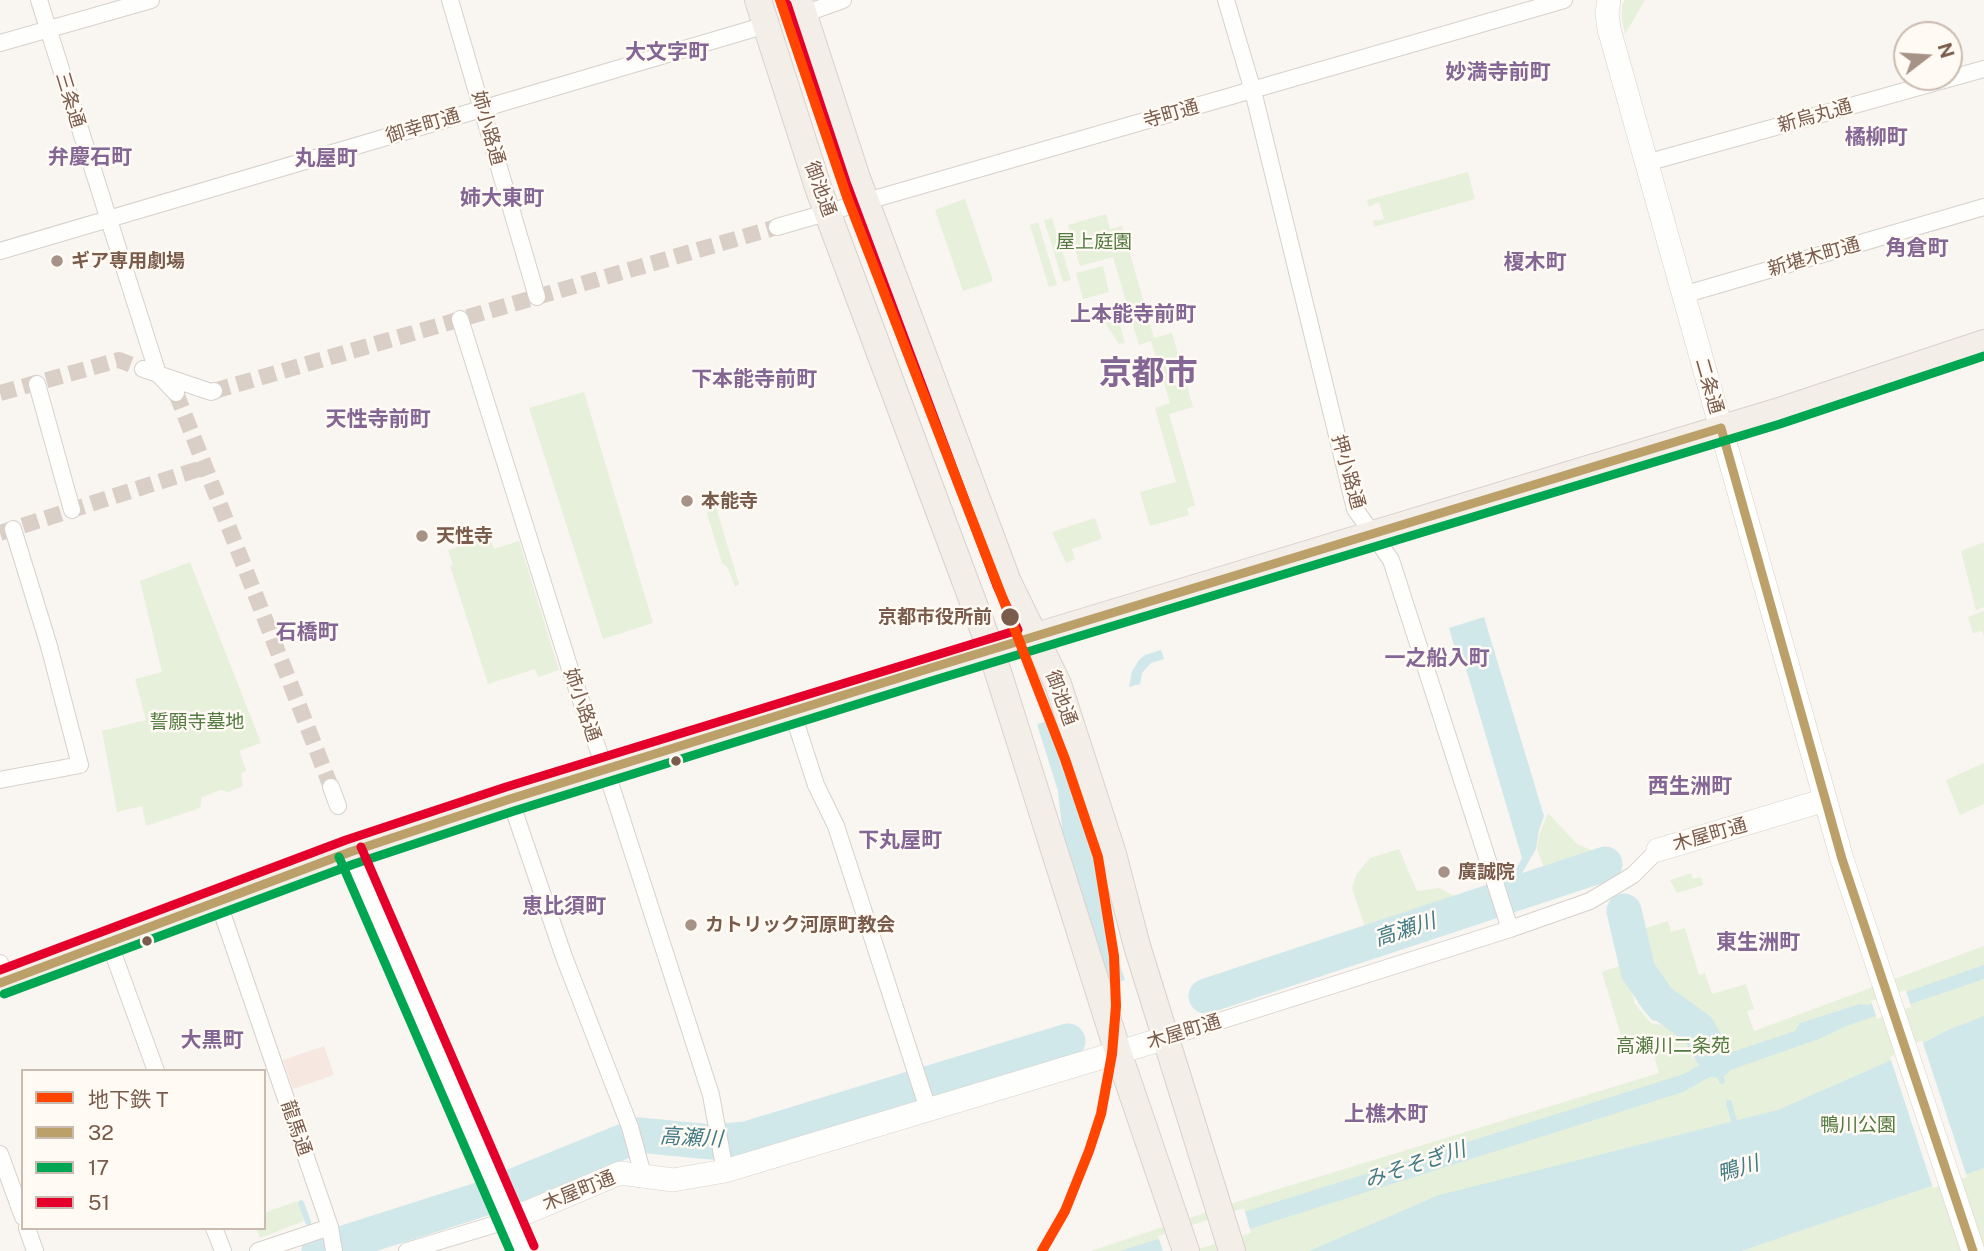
<!DOCTYPE html>
<html>
<head>
<meta charset="utf-8">
<style>
  body { margin:0 }
  #map { position:relative; width:1984px; height:1251px; overflow:hidden; background:#f9f5f0; font-family:"Public Sans","Noto Sans JP",sans-serif }
  canvas { display:block }
  .legend { position:absolute; left:21px; top:1069px; width:245px; height:161px; box-sizing:border-box; background:#fffaf3; border:2px solid #cabbb1; margin:0; padding:9px 12px; list-style:none; font-size:21px; color:#7a5c4d }
  .legend li { display:flex; align-items:center; gap:14px; height:35px }
  .legend b { width:35px; border:2px solid #cabbb1 }
  .north { position:absolute; left:1893px; top:21px; width:70px; height:70px; box-sizing:border-box; background:#fffaf3; border:2px solid #cabbb1; border-radius:50%; rotate:73deg; font-size:19px; font-weight:700; line-height:28px; text-align:center; color:#7a5c4d }
  .north::after { content:''; display:block; margin:auto; width:24px; height:32px; background:#a69286; clip-path:polygon(50% 0,100% 100%,50% 72%,0 100%) }
</style>
</head>
<body>
<div id="map">
<canvas width="1984" height="1251"></canvas>
<ul class="legend">
<li><b style="height:9px;background:#ff4500"></b>地下鉄 T</li>
<li><b style="height:9px;background:#bca06a"></b>32</li>
<li><b style="height:9px;background:#00a651"></b>17</li>
<li><b style="height:9px;background:#e4002b"></b>51</li>
</ul>
<div class="north">N</div>
</div>
<script>
const ctx = document.querySelector('canvas').getContext('2d');
ctx.lineJoin = 'round';
function fillPath(path, color) {
  ctx.fillStyle = color;
  ctx.fill(path, 'evenodd');
}
function toPath(rows) {
  const path = new Path2D();
  for (const r of rows) {
    path.moveTo(r[0], r[1]);
    for (let i = 2; i < r.length; i += 2) path.lineTo(r[i], r[i + 1]);
  }
  return path;
}
function trace(path, color, width, dash) {
  ctx.strokeStyle = color;
  ctx.lineWidth = width;
  ctx.lineCap = dash ? 'butt' : 'round';
  ctx.setLineDash(dash || []);
  ctx.stroke(path);
}
function drawText(font, color, halo, rows, align = 'center') {
  ctx.font = font + ' "Public Sans","Noto Sans JP",sans-serif';
  ctx.lineWidth = 5;
  ctx.setLineDash([]);
  ctx.textBaseline = 'middle';
  ctx.strokeStyle = halo;
  ctx.fillStyle = color;
  for (const [text, x, y, turn = 0] of rows) {
    ctx.save();
    ctx.translate(x, y);
    ctx.rotate((+turn || 0) * Math.PI / 180);
    ctx.textAlign = isNaN(turn) ? turn : align;
    if (halo) ctx.strokeText(text, 0, 0);
    ctx.fillText(text, 0, 0);
    ctx.restore();
  }
}
fillPath(toPath([
  [324,1046,334,1075,293,1089,283,1060]
]), '#f6e8e1');
fillPath(toPath([
  [1625,0,1645,0,1625,34,1622,20,1622,5],
  [1468,172,1475,199,1374,227,1373,221,1384,219,1379,202,1369,207,1367,200],
  [965,199,993,281,963,291,935,210],
  [1106,214,1110,229,1122,226,1154,338,1172,333,1193,407,1169,414,1195,505,1187,508,1189,515,1150,526,1140,492,1176,482,1155,408,1170,403,1151,341,1139,345,1113,257,1080,266,1068,225],
  [1052,218,1071,280,1063,282,1044,220],
  [1038,222,1057,285,1049,287,1030,225],
  [1103,266,1109,292,1083,299,1076,273],
  [1115,307,1125,343,1119,344,1106,324,1094,313],
  [584,392,653,623,603,639,529,408],
  [713,505,716,507,739,584,735,587,728,568,722,563,707,514,709,507],
  [1095,518,1102,539,1072,549,1075,559,1066,563,1052,532],
  [489,536,494,549,519,541,559,670,538,677,535,669,488,684,450,566,453,565,448,550],
  [1984,542,1984,607,1976,610,1961,551],
  [190,562,261,743,239,751,246,770,241,774,243,786,228,792,221,790,202,797,200,808,146,826,142,806,117,812,102,731,146,720,135,679,162,672,140,581],
  [1984,611,1984,636,1982,631,1973,633,1968,617],
  [1984,763,1984,804,1960,815,1946,780],
  [1548,813,1577,844,1596,852,1544,868,1537,849,1539,835],
  [1399,849,1417,891,1439,888,1455,896,1455,905,1367,933,1352,888,1356,875,1370,858],
  [1691,873,1693,879,1701,877,1703,885,1677,893,1670,880],
  [1668,921,1671,932,1685,928,1699,975,1705,973,1712,994,1746,984,1754,1009,1747,1011,1754,1031,1984,946,1984,1251,1091,1251,1249,1198,1659,1073,1650,1042,1625,1049,1602,972,1625,964,1620,946,1629,942,1635,969,1628,979,1635,1004,1651,1023,1669,1026,1683,1024,1695,1032,1707,1050,1693,1054,1691,1059,1719,1047,1714,1047,1705,1030,1688,1018,1688,1011,1677,999,1657,987,1642,971,1635,937,1646,928],
  [297,1201,304,1221,260,1238,256,1228,264,1228,264,1213]
]), '#e7f0db');
fillPath(toPath([
  [1484,617,1544,816,1539,830,1536,849,1518,880,1508,884,1522,858,1464,662,1459,663,1449,628],
  [1161,650,1164,659,1151,663,1142,673,1140,684,1129,687,1132,671,1139,660,1145,655],
  [1050,720,1095,858,1102,912,1125,980,1111,985,1064,847,1058,791,1037,724],
  [1984,965,1984,979,1846,1026,1819,1039,1710,1077,1683,1092,1180,1251,1120,1251,1684,1074,1706,1061,1707,1056,1713,1051,1719,1050,1723,1055,1795,1031,1800,1023,1860,1004,1868,1005],
  [1638,971,1655,988,1675,1001,1685,1012,1684,1020,1661,1022,1652,1020,1644,1011,1638,1002,1632,979],
  [1984,1016,1984,1168,1741,1251,1309,1251,1439,1195,1778,1110,1887,1062,1948,1030]
]), '#d0e8ea');
fillPath(toPath([
  [1906,990,1911,1007,1877,1019,1871,1001],
  [1922,1040,1967,1177,1933,1188,1890,1057],
  [1244,1208,1251,1233,1192,1251,1163,1251,1158,1236]
]), '#f9f5f0');
trace(toPath([
  [1720,1075,1722,1081],
  [1729,1103,1736,1128],
  [301,1203,308,1222]
]), '#d0e8ea', 6);
trace(toPath([
  [1624,911,1638,971,1659,1001,1698,1029,1716,1060],
  [1206,996,1605,864],
  [319,1251,479,1200,639,1135,711,1142,746,1139,1068,1041]
]), '#d0e8ea', 35);
trace(toPath([
  [214,391,777,227],
  [0,393,119,360,143,369],
  [176,393,331,787],
  [0,533,205,467]
]), '#d9cfc7', 16, [16, 8]);
const street = toPath([
  [39,0,158,374,176,393],
  [450,0,537,297],
  [1226,0,1253,91,1355,509,1391,560,1510,929],
  [804,14,843,0],
  [0,43,151,0],
  [1646,163,1984,69],
  [777,227,1564,0],
  [0,251,766,25],
  [1683,295,1984,207],
  [460,319,570,669,614,795,711,1095,725,1171],
  [143,369,211,392,214,391],
  [37,384,72,510],
  [792,711,816,785,836,826,928,1109],
  [0,780,80,765,49,646,13,529],
  [331,787,338,806],
  [510,799,564,957,630,1127,643,1175],
  [218,901,330,1227,334,1251],
  [109,942,156,1071],
  [0,963,6,980],
  [1166,1038,1510,929,1590,901,1633,875,1658,850],
  [0,1154,23,1217],
  [27,1228,35,1251],
  [214,1228,223,1251],
  [258,1251,330,1227],
  [407,1251,509,1220]
]);
const secondary = toPath([
  [1609,0,1607,13,1609,29,1842,859,1973,1251],
  [1658,850,1825,800],
  [350,852,523,1251],
  [509,1220,620,1173,673,1180,725,1171,1166,1038]
]);
const primary = toPath([
  [758,0,819,190,991,650,1118,1052,1186,1251],
  [799,0,857,178,1008,582,1058,684,1113,854,1137,946,1232,1251],
  [0,983,350,852,510,799,934,667,1776,412,1984,343]
]);
trace(street, '#d7d1cb', 18);
trace(secondary, '#d9d2cb', 24);
trace(primary, '#dad1cc', 28);
trace(street, '#fefefd', 16);
trace(secondary, '#fefefd', 23);
trace(primary, '#f3eee8', 26);
trace(toPath([
  [1721,428,1842,859,1973,1251],
  [0,983,350,852,510,799,934,667,1721,428]
]), '#bca06a', 9);
trace(toPath([
  [339,857,510,1251],
  [4,994,354,864,514,811,938,679,1780,424,1984,356]
]), '#00a651', 9);
trace(toPath([
  [361,847,534,1246],
  [0,970,346,840,506,787,1018,630,997,586,846,182,787,4]
]), '#e4002b', 9);
trace(toPath([
  [780,0,847,197,1065,759,1098,857,1114,956,1116,1006,1112,1054,1101,1114,1089,1151,1065,1211,1042,1251]
]), '#ff4500', 10);
for (const [x, y, r, color] of [
  [57,261,7,"#a69286"],
  [687,501,7,"#a69286"],
  [422,536,7,"#a69286"],
  [1010,617,10,"#7a5c4d"],
  [676,761,6,"#7a5c4d"],
  [1444,872,7,"#a69286"],
  [691,925,7,"#a69286"],
  [147,941,6,"#7a5c4d"]
]) {
  const dot = new Path2D();
  dot.arc(x, y, r, 0, 2 * Math.PI);
  ctx.fillStyle = color;
  ctx.fill(dot);
  trace(dot, '#fffaf3', 2.5);
}
drawText('19px', '#7a5c4d', '#fffaf3', [
  ["三条通",70,100,73],
  ["寺町通",1171,114,-16],
  ["新烏丸通",1815,116,-16],
  ["御幸町通",423,126,-17],
  ["姉小路通",488,128,74],
  ["御池通",820,189,70],
  ["新堪木町通",1814,257,-16],
  ["二条通",1709,386,74],
  ["押小路通",1348,472,74],
  ["御池通",1061,698,70],
  ["姉小路通",582,705,71],
  ["木屋町通",1710,835,-16],
  ["木屋町通",1184,1032,-17],
  ["龍馬通",296,1128,71],
  ["木屋町通",579,1191,-22]
]);
drawText('19px', '#537a41', '#fffaf3', [
  ["屋上庭園",1094,242],
  ["誓願寺墓地",197,722],
  ["高瀬川二条苑",1673,1046],
  ["鴨川公園",1858,1125]
]);
drawText('bold 19px', '#7a5c4d', '#fffaf3', [
  ["ギア専用劇場",71,261],
  ["本能寺",701,501],
  ["天性寺",436,536],
  ["廣誠院",1458,872],
  ["カトリック河原町教会",705,925]
], 'left');
drawText('bold 19px', '#7a5c4d', '#fffaf3', [
  ["京都市役所前",992,617]
], 'right');
drawText('bold 21px', '#846695', '#fffaf3', [
  ["大文字町",667,53],
  ["妙満寺前町",1498,73],
  ["橘柳町",1876,138],
  ["弁慶石町",90,158],
  ["丸屋町",326,159],
  ["姉大東町",502,199],
  ["角倉町",1917,249],
  ["榎木町",1535,263],
  ["上本能寺前町",1133,315],
  ["下本能寺前町",754,380],
  ["天性寺前町",378,420],
  ["石橋町",307,633],
  ["一之船入町",1437,659],
  ["西生洲町",1690,787],
  ["下丸屋町",900,841],
  ["恵比須町",564,907],
  ["東生洲町",1758,943],
  ["大黒町",212,1041],
  ["上樵木町",1386,1115]
]);
drawText('italic 21px', '#437c86', '#fffaf3', [
  ["高瀬川",1405,930,-18],
  ["高瀬川",691,1138,3],
  ["みそそぎ川",1415,1165,-18],
  ["鴨川",1738,1169,-17]
]);
drawText('bold 33px', '#846695', '#fffaf3', [
  ["京都市",1148,374]
]);
</script>
</body>
</html>
